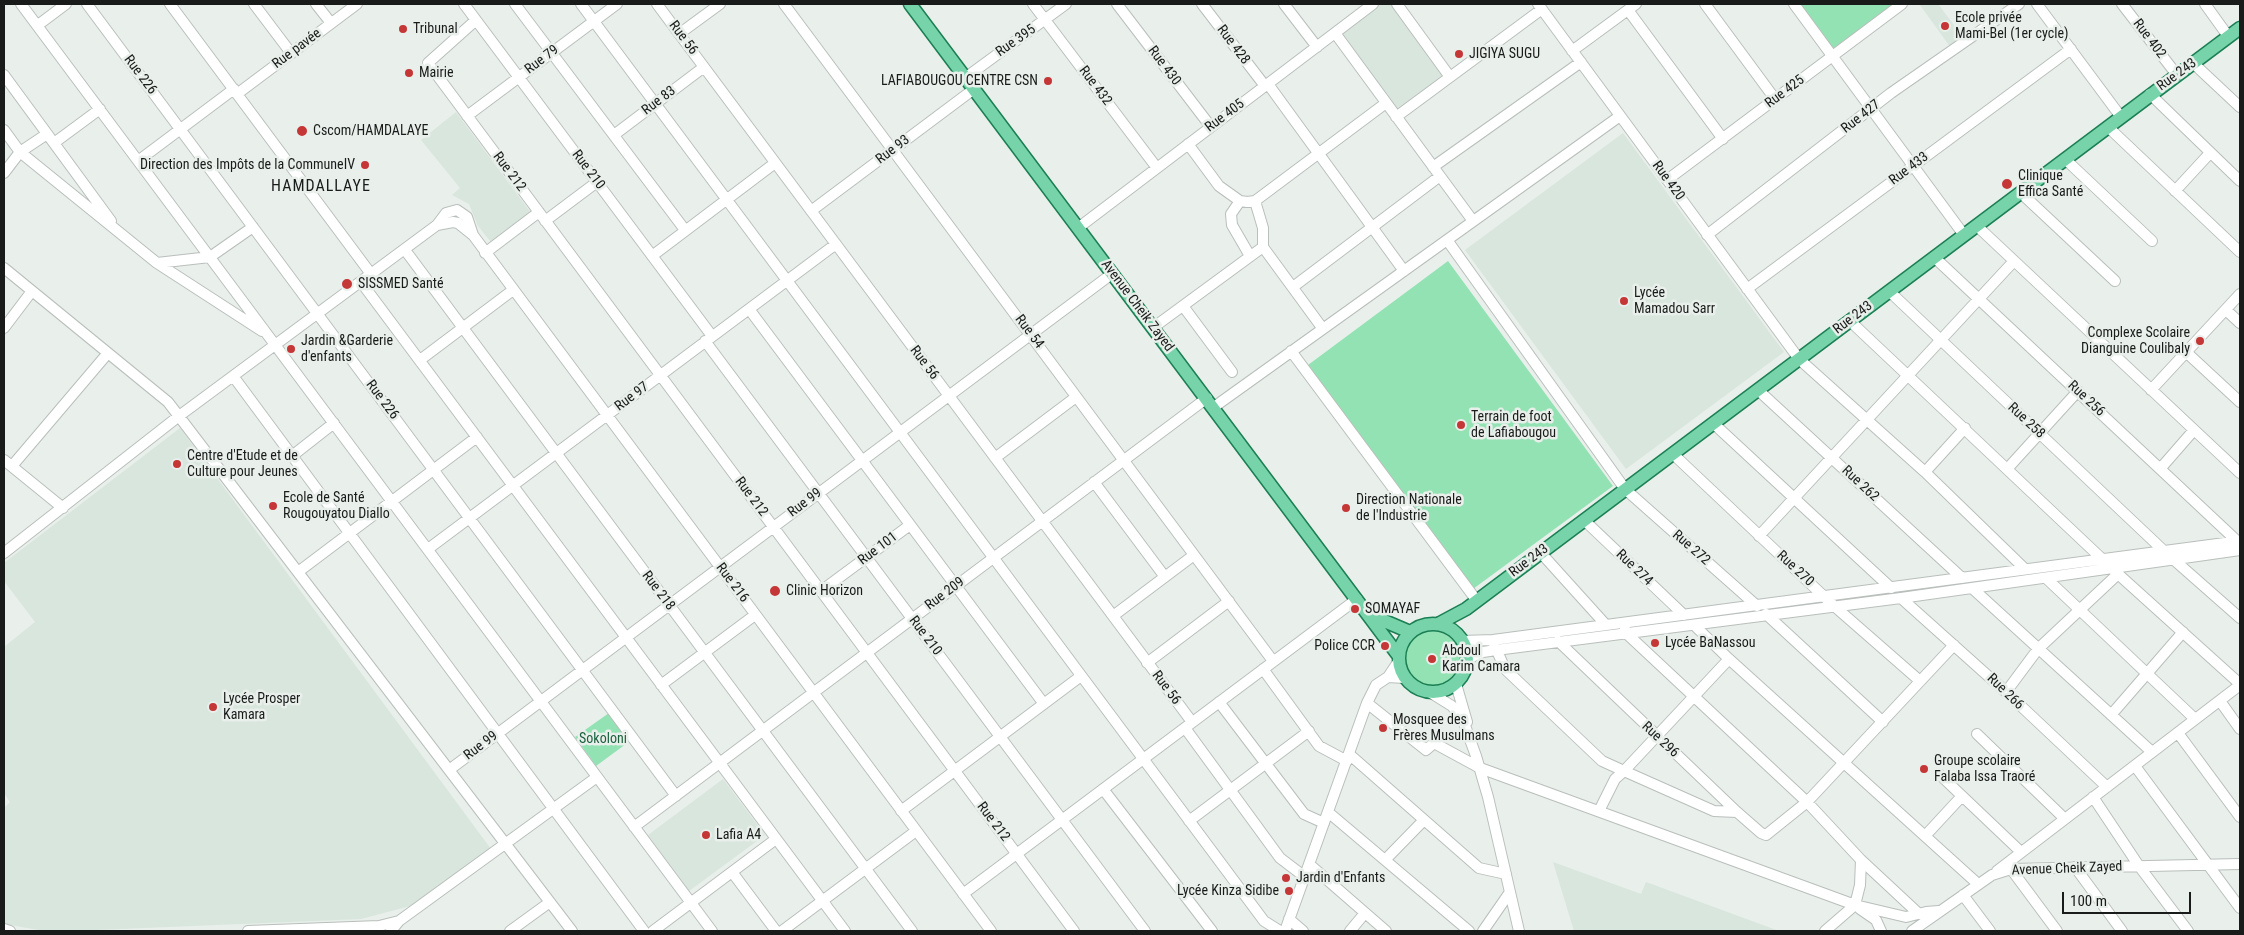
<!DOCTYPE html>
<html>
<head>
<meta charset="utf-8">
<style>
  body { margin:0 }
  #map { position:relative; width:2244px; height:935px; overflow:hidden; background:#e9efeb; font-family:"Roboto Condensed",sans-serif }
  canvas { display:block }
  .frame { position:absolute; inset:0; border:5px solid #191b1a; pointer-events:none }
  .scale { position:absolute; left:2062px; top:892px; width:129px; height:22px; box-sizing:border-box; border:2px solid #191b1a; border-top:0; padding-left:6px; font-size:15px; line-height:18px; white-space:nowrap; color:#191b1a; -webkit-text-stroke:4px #e9efeb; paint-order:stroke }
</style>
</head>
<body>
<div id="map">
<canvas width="2244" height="935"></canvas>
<div class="frame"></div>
<div class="scale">100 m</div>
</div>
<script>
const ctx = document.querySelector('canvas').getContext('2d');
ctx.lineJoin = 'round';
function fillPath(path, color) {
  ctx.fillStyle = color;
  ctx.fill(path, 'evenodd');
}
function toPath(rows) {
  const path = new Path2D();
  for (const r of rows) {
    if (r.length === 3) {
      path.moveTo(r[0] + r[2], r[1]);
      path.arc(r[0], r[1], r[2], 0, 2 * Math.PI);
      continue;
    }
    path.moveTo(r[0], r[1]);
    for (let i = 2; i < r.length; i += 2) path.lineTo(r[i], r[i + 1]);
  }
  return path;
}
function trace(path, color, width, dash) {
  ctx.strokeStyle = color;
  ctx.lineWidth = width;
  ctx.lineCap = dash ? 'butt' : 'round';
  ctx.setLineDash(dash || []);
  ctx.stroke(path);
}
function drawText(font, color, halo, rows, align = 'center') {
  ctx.font = font + ' "Roboto Condensed",sans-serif';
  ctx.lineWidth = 5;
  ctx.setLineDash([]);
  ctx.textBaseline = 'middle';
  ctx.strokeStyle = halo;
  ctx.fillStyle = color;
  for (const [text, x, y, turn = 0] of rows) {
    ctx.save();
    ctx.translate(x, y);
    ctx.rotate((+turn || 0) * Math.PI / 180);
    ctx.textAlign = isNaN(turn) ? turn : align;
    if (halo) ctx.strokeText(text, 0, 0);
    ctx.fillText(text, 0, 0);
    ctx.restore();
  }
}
fillPath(toPath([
  [1380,4,1394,4,1447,76,1397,114,1339,35],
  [1922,4,1940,4,1939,5,1956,28,1962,24,1970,34,1951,48,1920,5],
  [456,112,531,213,491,242,478,226,469,204,452,195,460,188,421,140],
  [1623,133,1784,352,1626,469,1465,250],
  [180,428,491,849,414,905,361,919,72,931,45,931,4,924,4,808,10,802,4,793,4,647,35,622,4,581,4,563],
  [723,779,765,835,689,891,648,835],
  [1553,862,1641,894,1646,882,1779,931,1574,931]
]), '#d8e6dd');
fillPath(toPath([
  [1799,4,1898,4,1834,51],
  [1448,261,1613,486,1473,589,1308,365],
  [1432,659,28],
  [609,713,630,741,596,766,575,737]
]), '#93e2b4');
const minor = toPath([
  [21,4,712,931],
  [87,4,676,796],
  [170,4,371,274],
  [254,4,291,53],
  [316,4,331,23],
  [464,4,712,336],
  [515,4,685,230],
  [581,4,1264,921,1280,931],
  [657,4,1192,722],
  [784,4,1273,661],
  [1033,4,1157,168],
  [1117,4,1211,127],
  [1202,4,1265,86],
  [1284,4,1317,47],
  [1397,4,1450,77],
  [1538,4,1799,359,1925,472,2025,569],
  [1705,4,1775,99],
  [1794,4,1964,235],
  [2037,4,2121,117],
  [2122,4,2177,75],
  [2205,4,2228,36],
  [1628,10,1723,139],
  [476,20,428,63,1074,931],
  [38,25,66,4],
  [1335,33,1473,221],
  [679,34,720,4],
  [1572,51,1636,4],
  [2193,63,2240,107],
  [4,75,111,221],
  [965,78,1066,4],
  [1268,84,1404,271],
  [237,94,357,4],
  [2150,94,2240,181],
  [467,116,617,4],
  [1396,117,1542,9],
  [2108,127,2240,252],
  [4,130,20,152,157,263,262,331],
  [614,135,704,67],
  [54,143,100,109],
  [1188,144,1219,186,1240,201,1247,202,1255,201,1386,103],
  [2065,159,2152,241],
  [138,161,234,89],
  [1433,167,1581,62],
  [4,173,20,152,47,134],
  [1667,180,1902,4],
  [2175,191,2210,153],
  [2021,193,2115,281],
  [1240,201,1231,214,1232,225,1250,256],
  [1255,201,1263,228,1263,247,1323,329],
  [811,211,974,89],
  [545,221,597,182],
  [437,225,446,213,457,210,467,217,473,235],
  [1977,226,2240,473],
  [1078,228,1373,4],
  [1707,235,1891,93,2019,4],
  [1447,240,1625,489,1757,606],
  [405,250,912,931],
  [485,253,539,212],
  [652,256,775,163],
  [1934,257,2237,541],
  [157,263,210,257,253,227],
  [4,268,168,402,572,931],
  [361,282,845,931],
  [1293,287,1440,176],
  [1747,289,2071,49],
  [1889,291,2164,551],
  [1183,306,1232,372],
  [749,309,1044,704],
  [2226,310,2240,323],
  [1850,321,2118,574,2240,684],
  [1154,327,1263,247],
  [4,328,32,291],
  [705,341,1145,931],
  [1291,351,1477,601],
  [2186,352,2240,402],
  [420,360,513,290],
  [233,376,644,931],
  [1758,390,1962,578],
  [2151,390,2240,294],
  [1214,407,1620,116],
  [1713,423,1891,588],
  [1673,454,1833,605,1920,681],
  [292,456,334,423],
  [995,458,1076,397],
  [4,460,63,508],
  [12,466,108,353],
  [2008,468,2078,391],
  [2160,469,2194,430],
  [1925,472,1965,428],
  [1094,482,1165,577],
  [1584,520,1684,615],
  [1759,536,2014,261],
  [428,549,836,244],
  [4,553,179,416,437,225,453,222,458,223,473,235,991,931],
  [1541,553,1606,625],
  [2173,559,2240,618],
  [298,572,477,437],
  [2046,578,2195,719],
  [1972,588,2152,752],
  [821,591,910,525],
  [1901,598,2006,692,2107,787],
  [1766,614,1883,722],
  [1113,616,1194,555],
  [1694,625,1729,659,1978,884],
  [1625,629,1626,633,1807,802,1861,860,1919,914],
  [1462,641,1493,640,2240,541],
  [1558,641,1737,812,1761,833,1766,835,1807,802,1954,645],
  [1494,644,1505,669,1602,761,1624,771,1729,659],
  [1147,663,1229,601],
  [1467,663,1472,657,1483,652,1496,650,1901,598,2240,550],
  [1263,669,1319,746,1347,761],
  [1388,677,1404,678],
  [1456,684,1467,722],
  [661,685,755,615],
  [2006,692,2038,649,2118,574],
  [1431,693,1452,706,1463,720,1476,756,1488,797,1519,931],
  [2220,701,2240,729],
  [1219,702,1304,814,1324,823],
  [1367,703,1426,750,1434,743,1480,768,1855,905,1906,917,1926,912,1939,911],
  [2111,715,2183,632],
  [1185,728,1280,858,1305,877],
  [2178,733,2240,817],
  [1977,734,2065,819],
  [1349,754,1479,868,1506,874],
  [2135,766,2240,908],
  [449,770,1113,273],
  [1939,774,2021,852],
  [1103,789,1212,931],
  [2093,797,2139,866,2188,931],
  [901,811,1081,676],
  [1599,811,1615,779,1624,771,1714,811,1737,812],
  [1328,812,1469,931],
  [1189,821,1309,731],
  [634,827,1207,398],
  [1925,836,1962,796],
  [1385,860,1424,820],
  [1309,864,1386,931],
  [2075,867,2122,931],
  [2011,869,2057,931],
  [1997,871,2240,685],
  [732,872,776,931],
  [963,894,1357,599],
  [1963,895,1990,931],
  [1860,909,1876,920,1881,931],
  [1289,919,1303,931],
  [4,929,10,931],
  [248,931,379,926,399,921],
  [391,931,399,921,597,777],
  [510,931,550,902],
  [653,931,776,839],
  [782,931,916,831],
  [1285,931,1367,703,1376,685,1388,677,1398,662],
  [1350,931,1365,913],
  [1483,931,1510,892],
  [1825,931,1855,905,1860,885,1861,860],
  [1912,931,1992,875,2011,869,2240,864]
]);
const major = toPath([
  [910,4,1398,655],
  [1370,612,1382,620,1410,632],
  [1433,658,34],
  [1438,624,1466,609,2240,28]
]);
trace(minor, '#b9bfbb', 12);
trace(major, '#1b7f53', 15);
trace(minor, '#fff', 10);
trace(major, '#77d3aa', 12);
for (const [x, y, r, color] of [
  [1945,26,5,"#c53636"],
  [403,29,5,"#c53636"],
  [1459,54,5,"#c53636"],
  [409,73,5,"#c53636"],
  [1048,81,5,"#c53636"],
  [302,131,6,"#c53636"],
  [365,165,5,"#c53636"],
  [2007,184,6,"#c53636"],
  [347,284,6,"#c53636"],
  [1624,301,5,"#c53636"],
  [2200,341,5,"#c53636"],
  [291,349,5,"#c53636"],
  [1461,425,5,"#c53636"],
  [177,464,5,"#c53636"],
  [273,506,5,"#c53636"],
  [1346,508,5,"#c53636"],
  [775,591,6,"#c53636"],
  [1355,609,5,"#c53636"],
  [1655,643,5,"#c53636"],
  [1385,646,5,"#c53636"],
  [1432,659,5,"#c53636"],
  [213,707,5,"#c53636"],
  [1383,728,5,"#c53636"],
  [1924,769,5,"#c53636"],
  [706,835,5,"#c53636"],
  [1286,878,5,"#c53636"],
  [1289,891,5,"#c53636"]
]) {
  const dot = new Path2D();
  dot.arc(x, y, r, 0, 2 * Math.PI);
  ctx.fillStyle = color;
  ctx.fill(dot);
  trace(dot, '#e9efeb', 2);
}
drawText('14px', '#191b1a', '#e9efeb', [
  ["Ecole privée",1955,18],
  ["Mami-Bel (1er cycle)",1955,34],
  ["Tribunal",413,29],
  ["JIGIYA SUGU",1469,54],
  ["Mairie",419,73],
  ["LAFIABOUGOU CENTRE CSN",1038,81,"right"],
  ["Cscom/HAMDALAYE",313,131],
  ["Direction des Impôts de la CommuneIV",355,165,"right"],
  ["Clinique",2018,176],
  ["Effica Santé",2018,192],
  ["SISSMED Santé",358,284],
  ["Lycée",1634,293],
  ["Mamadou Sarr",1634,309],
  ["Complexe Scolaire",2190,333,"right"],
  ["Dianguine Coulibaly",2190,349,"right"],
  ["Jardin &Garderie",301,341],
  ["d'enfants",301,357],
  ["Terrain de foot",1471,417],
  ["de Lafiabougou",1471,433],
  ["Centre d'Etude et de",187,456],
  ["Culture pour Jeunes",187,472],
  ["Ecole de Santé",283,498],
  ["Rougouyatou Diallo",283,514],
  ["Direction Nationale",1356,500],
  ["de l'Industrie",1356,516],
  ["Clinic Horizon",786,591],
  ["SOMAYAF",1365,609],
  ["Lycée BaNassou",1665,643],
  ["Police CCR",1375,646,"right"],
  ["Abdoul",1442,651],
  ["Karim Camara",1442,667],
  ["Lycée Prosper",223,699],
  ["Kamara",223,715],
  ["Mosquee des",1393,720],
  ["Frères Musulmans",1393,736],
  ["Groupe scolaire",1934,761],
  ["Falaba Issa Traoré",1934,777],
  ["Lafia A4",716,835],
  ["Jardin d'Enfants",1296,878],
  ["Lycée Kinza Sidibe",1279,891,"right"]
], 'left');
drawText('14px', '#191b1a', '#e9efeb', [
  ["Rue 56",683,38,53],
  ["Rue 402",2149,39,53],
  ["Rue 395",1016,41,-35],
  ["Rue 428",1233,45,53],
  ["Rue pavée",297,49,-37],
  ["Rue 79",542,60,-37],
  ["Rue 430",1164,66,53],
  ["Rue 226",140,75,53],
  ["Rue 243",2177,75,-36],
  ["Rue 432",1095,86,53],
  ["Rue 425",1785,92,-37],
  ["Rue 83",659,101,-37],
  ["Rue 405",1225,116,-37],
  ["Rue 427",1861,117,-38],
  ["Rue 93",893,150,-37],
  ["Rue 433",1909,169,-37],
  ["Rue 210",588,170,53],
  ["Rue 212",509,172,53],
  ["Rue 420",1668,181,54],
  ["Avenue Cheik Zayed",1137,306,53],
  ["Rue 243",1853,318,-37],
  ["Rue 54",1029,332,53],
  ["Rue 56",924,363,53],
  ["Rue 97",632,397,-37],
  ["Rue 256",2086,399,43],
  ["Rue 226",382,400,53],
  ["Rue 258",2026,421,43],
  ["Rue 262",1860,484,43],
  ["Rue 212",751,497,53],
  ["Rue 99",805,503,-37],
  ["Rue 272",1691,548,41],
  ["Rue 101",878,549,-37],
  ["Rue 243",1529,561,-37],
  ["Rue 274",1634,568,44],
  ["Rue 270",1795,569,43],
  ["Rue 216",732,583,53],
  ["Rue 218",658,591,53],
  ["Rue 209",945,594,-37],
  ["Rue 210",925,636,53],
  ["Rue 56",1166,688,53],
  ["Rue 266",2005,692,44],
  ["Rue 296",1660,740,43],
  ["Rue 99",481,746,-37],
  ["Rue 212",993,822,53],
  ["Avenue Cheik Zayed",2067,869,-2]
]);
drawText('14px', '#1b623f', '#e9efeb', [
  ["Sokoloni",603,739]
]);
ctx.letterSpacing = '1px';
drawText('16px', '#191b1a', '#e9efeb', [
  ["HAMDALLAYE",321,187]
]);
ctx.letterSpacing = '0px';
</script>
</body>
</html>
